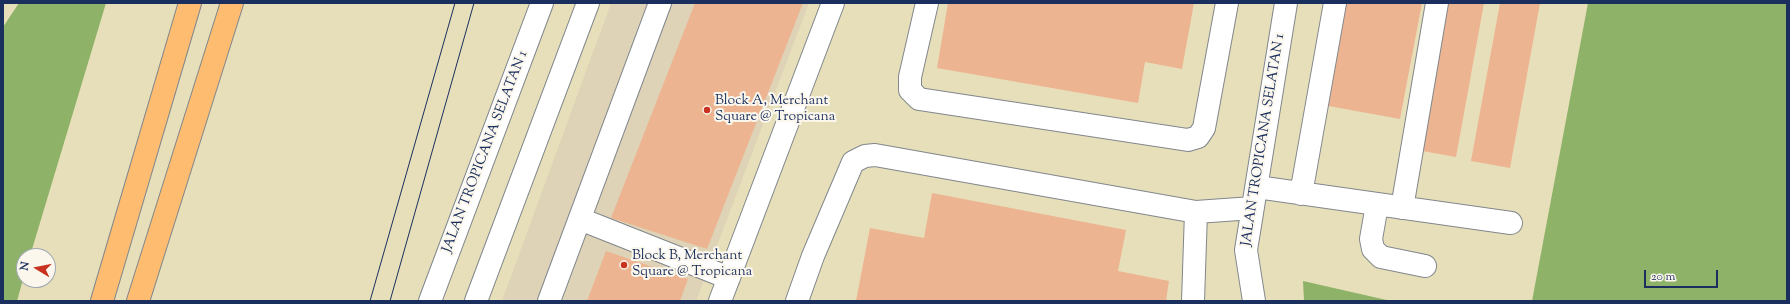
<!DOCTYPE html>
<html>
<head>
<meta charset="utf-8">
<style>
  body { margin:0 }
  #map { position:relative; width:1790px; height:304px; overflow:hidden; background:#e7dfba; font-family:"Sorts Mill Goudy",serif }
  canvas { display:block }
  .frame { position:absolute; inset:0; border:4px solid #1b2f5e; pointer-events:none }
  .north { position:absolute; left:16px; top:248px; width:40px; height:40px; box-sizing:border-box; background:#fbf7ec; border:1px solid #a1a7b3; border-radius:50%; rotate:280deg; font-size:11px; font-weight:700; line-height:16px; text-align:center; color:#1b2f5e }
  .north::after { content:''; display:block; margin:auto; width:14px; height:18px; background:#c8321e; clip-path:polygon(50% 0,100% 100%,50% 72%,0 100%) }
  .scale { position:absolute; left:1644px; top:270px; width:74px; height:18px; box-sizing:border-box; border:2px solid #1b2f5e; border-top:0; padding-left:5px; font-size:12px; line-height:14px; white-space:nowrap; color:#1b2f5e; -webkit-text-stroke:3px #fbf7ec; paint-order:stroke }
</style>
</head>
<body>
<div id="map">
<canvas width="1790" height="304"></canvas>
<div class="frame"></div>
<div class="north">N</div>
<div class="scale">20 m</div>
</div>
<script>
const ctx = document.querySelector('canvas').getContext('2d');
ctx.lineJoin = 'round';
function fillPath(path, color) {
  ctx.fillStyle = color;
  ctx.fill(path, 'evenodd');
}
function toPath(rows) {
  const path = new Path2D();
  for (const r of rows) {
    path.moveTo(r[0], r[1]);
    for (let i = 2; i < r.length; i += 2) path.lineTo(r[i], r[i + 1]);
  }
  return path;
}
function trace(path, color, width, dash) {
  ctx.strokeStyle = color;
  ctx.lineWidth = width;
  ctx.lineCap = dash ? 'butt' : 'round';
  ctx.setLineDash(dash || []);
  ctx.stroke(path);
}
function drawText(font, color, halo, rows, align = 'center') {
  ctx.font = font + ' "Sorts Mill Goudy",serif';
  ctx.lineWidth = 4;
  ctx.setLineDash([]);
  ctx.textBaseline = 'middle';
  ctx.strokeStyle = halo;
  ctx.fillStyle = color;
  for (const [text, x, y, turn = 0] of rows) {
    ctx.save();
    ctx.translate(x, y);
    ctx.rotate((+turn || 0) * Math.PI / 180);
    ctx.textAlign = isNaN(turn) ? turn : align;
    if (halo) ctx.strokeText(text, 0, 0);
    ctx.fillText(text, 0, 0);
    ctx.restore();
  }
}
fillPath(toPath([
  [611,3,809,3,696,301,502,301]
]), '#ded3b6');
fillPath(toPath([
  [19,3,106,3,30,256,24,256,24,276,17,301,3,301,3,27],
  [1588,3,1787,3,1787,301,1532,301],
  [1303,281,1391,301,1304,301]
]), '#8eb268');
fillPath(toPath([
  [695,3,803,3,707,249,611,218],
  [948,3,1194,3,1182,69,1145,62,1138,103,937,68],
  [1342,3,1422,3,1400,119,1323,105],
  [1444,3,1484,3,1456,157,1417,150],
  [1500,3,1540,3,1510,168,1471,161],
  [932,193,1126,230,1118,271,1169,281,1166,301,856,301,870,228,924,238],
  [606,251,688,279,680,301,587,301]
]), '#edb491');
const minor = toPath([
  [927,3,910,77,910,90,919,99,1188,140,1198,137,1204,128,1227,3],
  [1257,187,1511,223],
  [1301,194,1335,3],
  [1377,205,1371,239,1373,249,1381,257,1425,266],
  [1402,208,1437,3],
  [580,219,729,278],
  [430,301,542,3],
  [476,301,588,3],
  [549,301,660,3],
  [720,301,833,3],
  [797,301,813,256,853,162,865,156,875,155,1196,212,1253,208],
  [1193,301,1196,212],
  [1254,301,1246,250,1286,3]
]);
const highway = toPath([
  [102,301,190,3],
  [138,301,232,3]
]);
trace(minor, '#81878c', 24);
trace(highway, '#81878c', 24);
trace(minor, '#fff', 22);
trace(highway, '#fdbc70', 22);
trace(toPath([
  [370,301,455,3],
  [390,301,474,3]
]), '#1b2f5e', 1);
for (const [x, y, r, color] of [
  [707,110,4,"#c8321e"],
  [624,265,4,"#c8321e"]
]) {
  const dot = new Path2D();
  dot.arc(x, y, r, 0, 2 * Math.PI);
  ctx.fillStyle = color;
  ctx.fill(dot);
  trace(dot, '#fbf7ec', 1.5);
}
drawText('14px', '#1b2f5e', '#fbf7ec', [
  ["Block A, Merchant",715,102],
  ["Square @ Tropicana",715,118],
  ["Block B, Merchant",632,257],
  ["Square @ Tropicana",632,273]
], 'left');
drawText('14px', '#1b2f5e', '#fbf7ec', [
  ["JALAN TROPICANA SELATAN 1",1264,140,-81],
  ["JALAN TROPICANA SELATAN 1",486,152,-69]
]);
</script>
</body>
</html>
